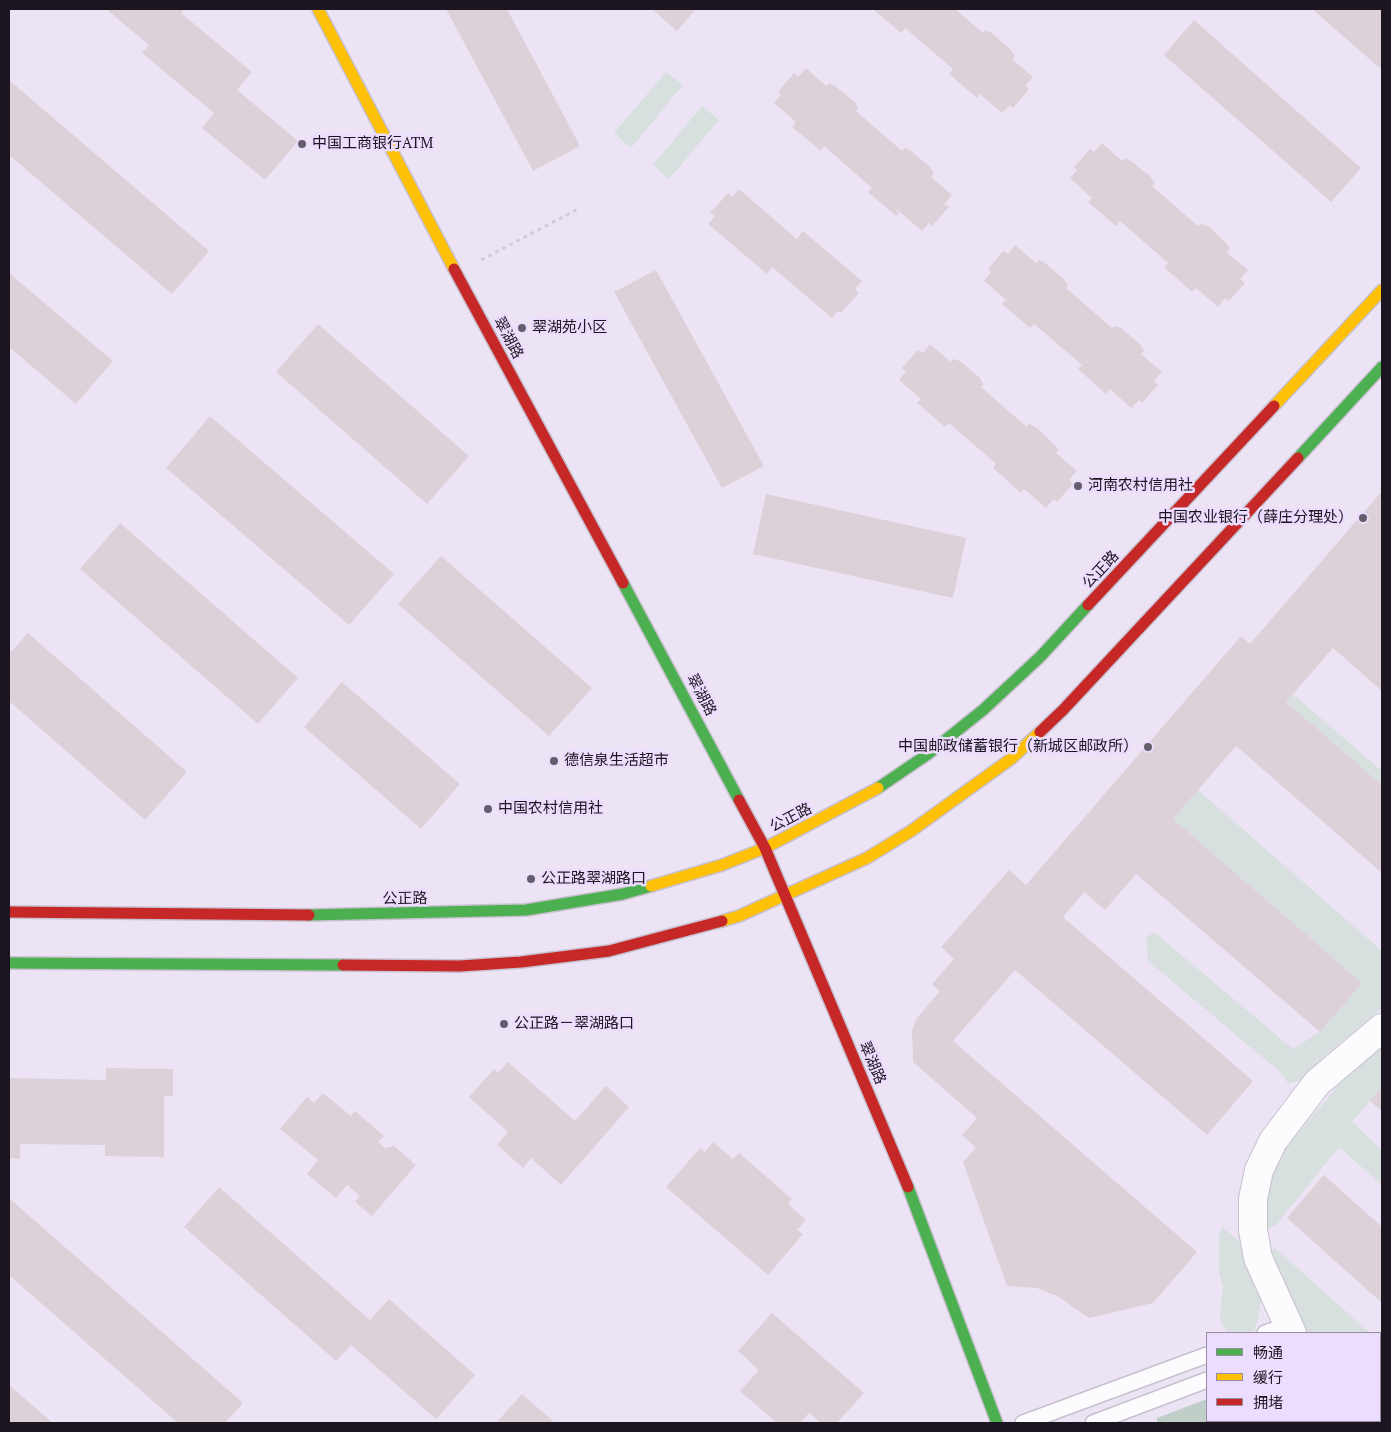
<!DOCTYPE html>
<html>
<head>
<meta charset="utf-8">
<style>
  body { margin:0 }
  #map { position:relative; width:1391px; height:1432px; overflow:hidden; background:#ece4f5; font-family:"PT Serif","Noto Sans SC",serif }
  canvas { display:block }
  .frame { position:absolute; inset:0; border:10px solid #1b1520; pointer-events:none }
  .legend { position:absolute; left:1206px; top:1332px; width:175px; height:90px; box-sizing:border-box; background:#ecdcfd; border:1px solid #988ca5; margin:0; padding:6px 9px; list-style:none; font-size:15px; color:#1b1520 }
  .legend li { display:flex; align-items:center; gap:10px; height:25px }
  .legend b { width:25px; border:1px solid #988ca5 }
</style>
</head>
<body>
<div id="map">
<canvas width="1391" height="1432"></canvas>
<div class="frame"></div>
<ul class="legend">
<li><b style="height:6px;background:#4caf50"></b>畅通</li>
<li><b style="height:6px;background:#ffc107"></b>缓行</li>
<li><b style="height:6px;background:#c62828"></b>拥堵</li>
</ul>
</div>
<script>
const ctx = document.querySelector('canvas').getContext('2d');
ctx.lineJoin = 'round';
function fillPath(path, color) {
  ctx.fillStyle = color;
  ctx.fill(path, 'evenodd');
}
function toPath(rows) {
  const path = new Path2D();
  for (const r of rows) {
    path.moveTo(r[0], r[1]);
    for (let i = 2; i < r.length; i += 2) path.lineTo(r[i], r[i + 1]);
  }
  return path;
}
function trace(path, color, width, dash) {
  ctx.strokeStyle = color;
  ctx.lineWidth = width;
  ctx.lineCap = dash ? 'butt' : 'round';
  ctx.setLineDash(dash || []);
  ctx.stroke(path);
}
function drawText(font, color, halo, rows, align = 'center') {
  ctx.font = font + ' "PT Serif","Noto Sans SC",serif';
  ctx.lineWidth = 5;
  ctx.setLineDash([]);
  ctx.textBaseline = 'middle';
  ctx.strokeStyle = halo;
  ctx.fillStyle = color;
  for (const [text, x, y, turn = 0] of rows) {
    ctx.save();
    ctx.translate(x, y);
    ctx.rotate((+turn || 0) * Math.PI / 180);
    ctx.textAlign = isNaN(turn) ? turn : align;
    if (halo) ctx.strokeText(text, 0, 0);
    ctx.fillText(text, 0, 0);
    ctx.restore();
  }
}
fillPath(toPath([
  [666,72,683,85,631,148,614,133],
  [702,106,719,120,669,179,653,165],
  [1293,694,1382,771,1382,785,1286,702],
  [1198,790,1382,951,1382,1008,1321,1059,1300,1081,1288,1083,1280,1072,1148,961,1146,938,1154,932,1293,1049,1320,1032,1362,983,1173,819],
  [1382,1045,1382,1111,1370,1101,1352,1122,1382,1150,1382,1185,1339,1147,1277,1224,1264,1231,1265,1207,1274,1172,1285,1149,1337,1087,1361,1061],
  [1222,1227,1240,1242,1262,1300,1255,1330,1249,1333,1229,1333,1223,1326,1220,1317,1223,1287,1219,1273,1219,1236],
  [1275,1248,1370,1333,1301,1333,1268,1254],
  [1380,1342,1382,1344,1382,1423,1363,1423,1361,1421,1380,1421]
]), '#d7e0de');
fillPath(toPath([
  [1207,1399,1207,1421,1333,1421,1335,1423,1157,1423,1157,1418]
]), '#bfcec8');
fillPath(toPath([
  [106,9,184,9,181,13,252,72,237,90,298,141,265,180,202,128,214,113,142,53,149,45],
  [446,9,507,9,580,146,533,171],
  [652,9,696,9,677,31],
  [873,9,955,9,983,33,985,30,992,33,1011,50,1015,56,1012,59,1033,77,1025,86,1029,89,1013,108,1010,105,1002,113,980,94,977,98,949,74,953,69,905,28,901,33],
  [1312,9,1382,10,1382,70],
  [1194,20,1361,168,1331,202,1164,55],
  [806,68,826,86,829,83,835,86,855,102,858,108,856,111,902,151,905,148,911,151,931,168,934,174,931,177,952,195,944,204,949,207,932,226,929,223,922,231,895,208,899,213,896,216,868,192,872,188,824,146,821,151,792,127,796,122,774,103,781,95,778,92,794,73,798,77],
  [9,80,209,251,172,294,9,155],
  [1102,143,1122,161,1125,158,1131,161,1151,177,1155,184,1152,186,1198,226,1201,224,1208,226,1227,244,1230,249,1227,253,1248,270,1240,279,1245,283,1229,301,1225,298,1218,307,1196,288,1192,292,1164,267,1168,263,1120,221,1116,226,1088,202,1092,198,1070,178,1077,170,1074,167,1090,149,1094,152],
  [739,189,797,239,803,231,862,281,855,289,859,293,841,313,838,311,832,318,772,267,767,274,708,224,715,216,710,213,728,193,732,197],
  [1015,245,1036,263,1039,260,1045,263,1064,279,1068,286,1066,288,1112,328,1114,326,1121,328,1141,345,1144,351,1141,354,1162,372,1154,381,1158,385,1142,403,1139,400,1131,408,1110,389,1106,394,1078,369,1082,365,1034,324,1030,328,1002,304,1005,300,1010,303,984,281,991,272,988,269,1003,251,1008,254],
  [656,270,764,466,722,488,614,292],
  [9,273,113,361,76,404,9,347],
  [318,324,469,456,427,504,276,372],
  [930,344,951,362,953,359,960,361,980,378,983,384,981,387,1027,427,1029,424,1036,427,1055,445,1059,450,1056,453,1077,471,1069,480,1073,484,1057,502,1054,499,1046,508,1024,489,1021,493,993,468,996,464,949,423,945,427,917,403,921,399,899,380,906,371,902,368,918,350,923,353],
  [210,416,394,574,349,625,166,468],
  [1382,491,1382,691,1333,648,1286,702,1382,785,1382,873,1236,746,1173,819,1362,983,1320,1032,1136,874,1105,910,1084,892,1063,917,1253,1081,1207,1135,1015,970,953,1041,1197,1252,1153,1303,1089,1318,1057,1296,1037,1288,1007,1286,963,1162,976,1148,962,1135,977,1118,913,1062,912,1030,917,1018,940,991,932,984,954,959,941,947,1009,870,1026,885,1241,636,1250,644],
  [766,494,966,538,953,598,753,554],
  [120,523,298,678,258,724,80,569],
  [441,556,592,688,549,736,398,604],
  [28,633,187,772,145,820,9,701,9,654],
  [342,682,460,784,421,829,304,727],
  [508,1062,575,1121,606,1086,629,1107,561,1185,531,1158,523,1168,497,1145,508,1132,469,1097,494,1069,498,1073],
  [106,1068,173,1069,173,1096,164,1096,164,1157,105,1156,105,1145,20,1144,20,1159,9,1158,9,1078,106,1080],
  [1382,1087,1382,1111,1370,1101],
  [323,1093,351,1116,355,1111,384,1136,378,1142,385,1148,394,1146,416,1165,372,1216,355,1202,360,1196,347,1185,336,1198,307,1174,318,1160,280,1129,307,1097,314,1103],
  [713,1142,733,1159,739,1153,792,1199,788,1204,806,1220,797,1230,803,1234,768,1275,666,1187,700,1148,705,1152],
  [1324,1175,1382,1227,1382,1303,1287,1218],
  [219,1187,370,1320,389,1299,475,1375,436,1419,351,1345,336,1361,184,1227],
  [10,1199,243,1403,225,1423,178,1423,9,1275],
  [772,1313,864,1393,837,1423,821,1423,809,1413,800,1423,777,1423,740,1391,759,1370,738,1351],
  [9,1385,53,1423,9,1423],
  [522,1394,555,1423,496,1423]
]), '#ddd1d9');
const lane = toPath([
  [1265,1333,1288,1325],
  [1023,1423,1207,1355],
  [1093,1423,1207,1380]
]);
const street = toPath([
  [1292,1333,1258,1258,1253,1230,1253,1199,1259,1170,1273,1141,1317,1083,1382,1028],
  [1351,1421,1354,1423]
]);
const fast = toPath([
  [1298,458,1382,367],
  [623,583,739,800],
  [878,788,928,754,983,710,1040,657,1088,605],
  [309,915,526,910,623,894,651,886],
  [9,963,343,965],
  [908,1187,997,1423]
]);
const slow = toPath([
  [318,9,454,269],
  [1274,406,1382,290],
  [651,886,722,865,765,848,878,788],
  [722,921,739,916,867,858,911,831,1012,758,1040,732]
]);
const jam = toPath([
  [454,269,623,583],
  [1088,605,1274,406],
  [1040,732,1063,710,1298,458],
  [739,800,765,848,908,1187],
  [9,912,309,915],
  [343,965,460,966,521,962,609,951,722,921]
]);
trace(lane, '#c7c0ce', 18);
trace(street, '#c7c0ce', 30);
trace(fast, '#c7c0ce', 14);
trace(slow, '#c7c0ce', 14);
trace(jam, '#c7c0ce', 14);
trace(toPath([
  [481,260,578,209]
]), '#d1ced3', 3, [4, 4]);
trace(lane, '#fcfbfe', 15);
trace(street, '#fcfbfe', 28);
trace(fast, '#4caf50', 11);
trace(slow, '#ffc107', 11);
trace(jam, '#c62828', 11);
for (const [x, y, r, color] of [
  [302,144,5,"#645d6b"],
  [522,328,5,"#645d6b"],
  [1078,486,5,"#645d6b"],
  [1363,518,5,"#645d6b"],
  [1148,747,5,"#645d6b"],
  [554,761,5,"#645d6b"],
  [488,809,5,"#645d6b"],
  [531,879,5,"#645d6b"],
  [504,1024,5,"#645d6b"]
]) {
  const dot = new Path2D();
  dot.arc(x, y, r, 0, 2 * Math.PI);
  ctx.fillStyle = color;
  ctx.fill(dot);
  trace(dot, '#ecdcfd', 2);
}
drawText('15px', '#1b1520', '#ecdcfd', [
  ["中国工商银行ATM",312,144],
  ["翠湖苑小区",532,328],
  ["河南农村信用社",1088,486],
  ["中国农业银行（薛庄分理处）",1353,518,"right"],
  ["中国邮政储蓄银行（新城区邮政所）",1138,747,"right"],
  ["德信泉生活超市",564,761],
  ["中国农村信用社",498,809],
  ["公正路翠湖路口",541,879],
  ["公正路－翠湖路口",514,1024]
], 'left');
drawText('15px', '#1b1520', '#ecdcfd', [
  ["翠湖路",508,338,62],
  ["公正路",1101,570,-47],
  ["翠湖路",701,695,62],
  ["公正路",791,818,-27],
  ["公正路",405,899,-1],
  ["翠湖路",872,1063,67]
]);
</script>
</body>
</html>
